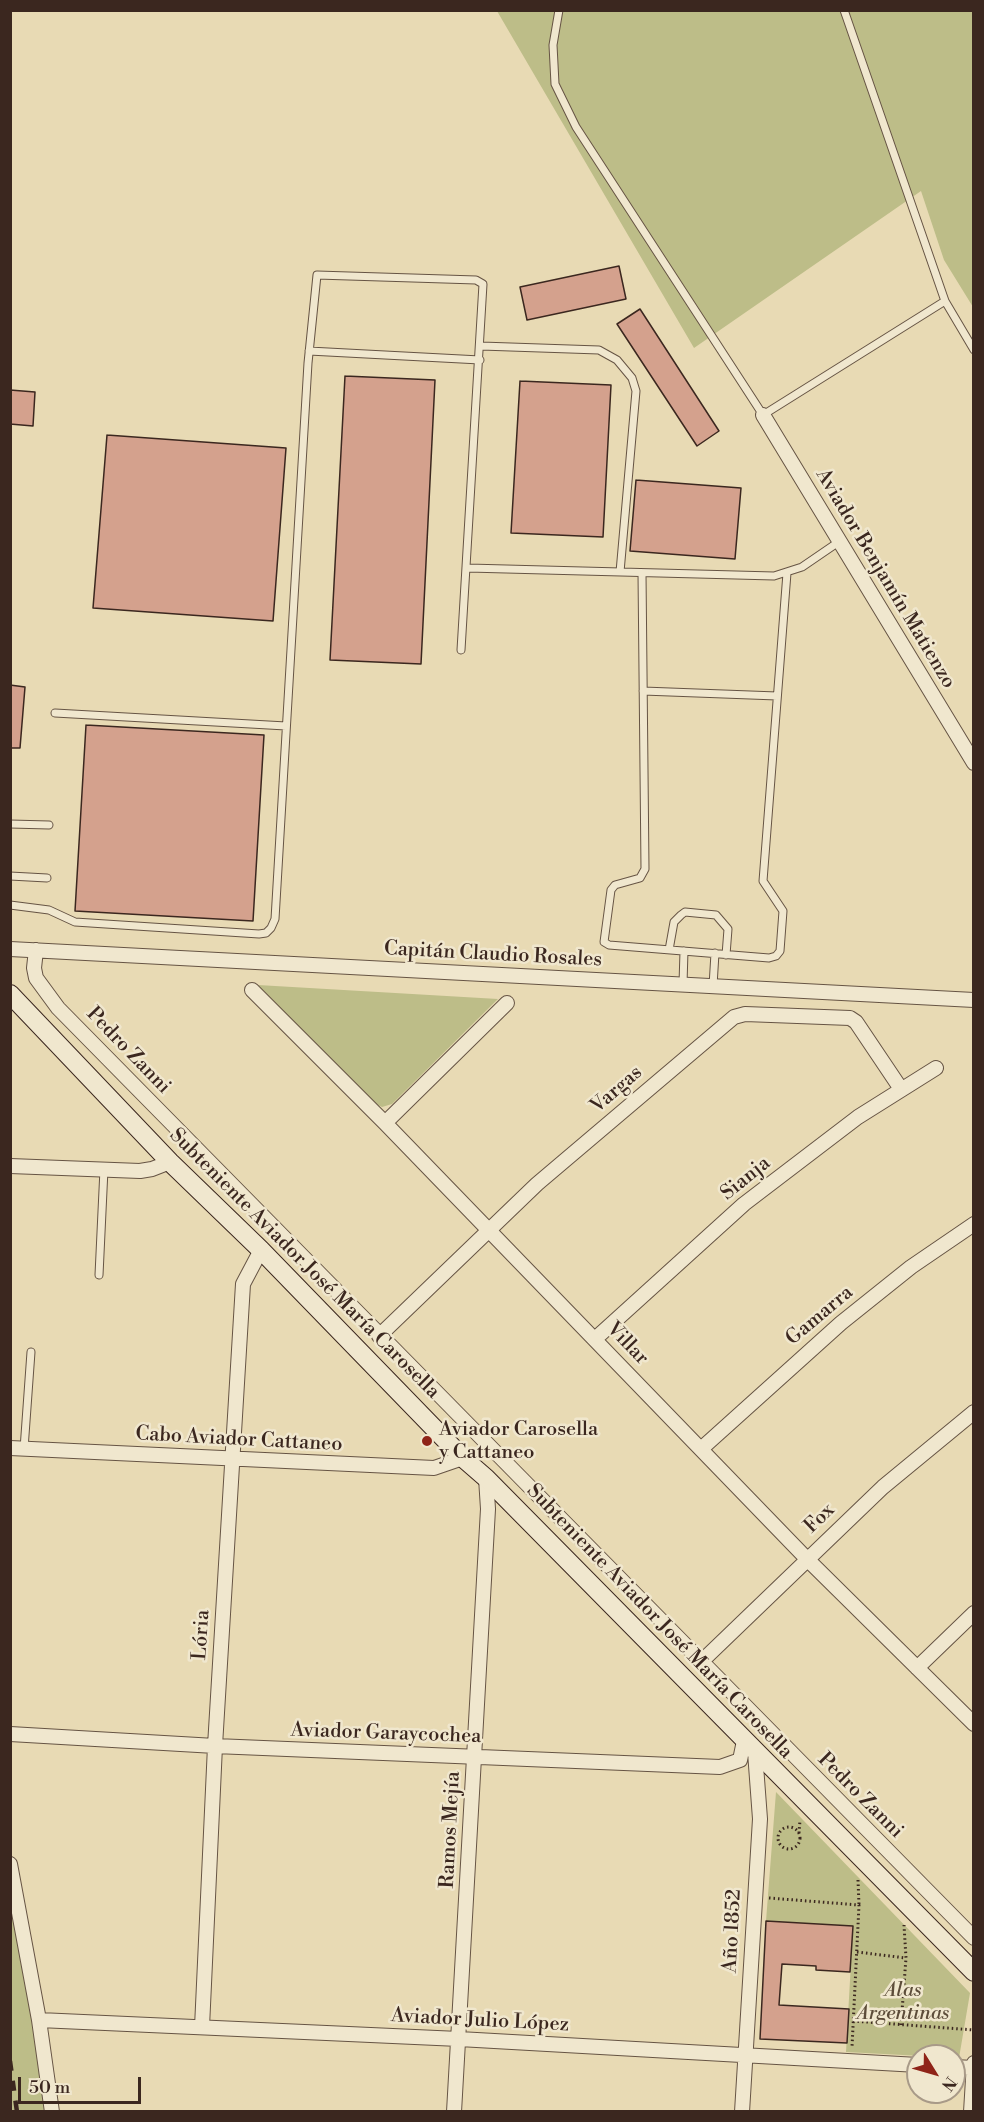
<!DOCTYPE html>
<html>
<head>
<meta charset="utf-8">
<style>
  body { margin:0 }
  #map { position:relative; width:984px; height:2122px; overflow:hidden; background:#e8dab4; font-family:"Libre Bodoni",serif }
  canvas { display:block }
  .frame { position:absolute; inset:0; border:12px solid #3b271f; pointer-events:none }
  .north { position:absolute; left:906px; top:2044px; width:60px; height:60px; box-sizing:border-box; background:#f0e7ce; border:2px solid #a89a88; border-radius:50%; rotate:127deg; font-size:16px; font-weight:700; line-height:24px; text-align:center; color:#3b271f }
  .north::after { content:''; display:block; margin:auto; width:21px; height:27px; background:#8f2418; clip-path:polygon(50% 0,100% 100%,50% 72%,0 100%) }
  .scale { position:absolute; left:18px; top:2077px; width:123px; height:27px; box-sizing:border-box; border:3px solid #3b271f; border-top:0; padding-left:8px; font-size:18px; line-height:21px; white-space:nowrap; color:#3b271f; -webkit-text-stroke:4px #f0e7ce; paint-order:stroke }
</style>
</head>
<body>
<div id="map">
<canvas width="984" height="2122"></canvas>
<div class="frame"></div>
<div class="north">N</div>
<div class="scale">50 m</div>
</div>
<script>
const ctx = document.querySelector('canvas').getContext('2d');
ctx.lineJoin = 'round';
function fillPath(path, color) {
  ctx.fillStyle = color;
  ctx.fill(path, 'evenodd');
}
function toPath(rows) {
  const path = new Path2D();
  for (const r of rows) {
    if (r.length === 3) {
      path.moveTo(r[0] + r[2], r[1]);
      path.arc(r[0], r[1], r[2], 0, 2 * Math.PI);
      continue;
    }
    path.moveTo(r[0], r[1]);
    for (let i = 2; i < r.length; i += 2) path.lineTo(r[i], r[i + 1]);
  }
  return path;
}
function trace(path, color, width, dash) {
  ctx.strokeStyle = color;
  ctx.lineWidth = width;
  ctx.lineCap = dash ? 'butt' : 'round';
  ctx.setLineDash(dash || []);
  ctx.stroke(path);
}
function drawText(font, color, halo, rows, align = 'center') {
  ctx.font = font + ' "Libre Bodoni",serif';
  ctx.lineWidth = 5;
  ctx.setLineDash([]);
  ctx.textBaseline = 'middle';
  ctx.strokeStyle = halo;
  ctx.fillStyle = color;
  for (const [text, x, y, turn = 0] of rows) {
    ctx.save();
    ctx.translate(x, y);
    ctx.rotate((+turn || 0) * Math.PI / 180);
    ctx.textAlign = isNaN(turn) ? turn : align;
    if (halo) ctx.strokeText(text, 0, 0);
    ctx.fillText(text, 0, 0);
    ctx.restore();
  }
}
fillPath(toPath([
  [497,11,973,11,973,307,944,260,921,191,694,348],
  [258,985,498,999,392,1104,382,1107,372,1102],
  [776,1792,970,1993,959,2058,846,2052,853,1926,766,1921],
  [10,1864,52,2111,11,2111]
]), '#bdbd88');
const building = toPath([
  [619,266,626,299,527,320,520,287,619,266],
  [640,309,719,431,697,446,617,324,640,309],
  [345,376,435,380,421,664,330,660,345,376],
  [520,381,611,385,603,537,511,533,520,381],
  [10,390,35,392,33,426,10,424,10,390],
  [107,435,286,448,273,621,93,608,107,435],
  [636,480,741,488,735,559,630,551,636,480],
  [10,685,25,687,20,748,10,748,10,685],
  [86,725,264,735,253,921,75,911,86,725],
  [766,1921,853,1926,850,1972,816,1970,816,1966,782,1964,779,2005,849,2009,847,2043,760,2039,766,1921]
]);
fillPath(building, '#d4a18d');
trace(building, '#3b271f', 1.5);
const lane = toPath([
  [559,10,553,45,555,84,576,127,763,415,945,301,844,10],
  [945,301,974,350],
  [481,346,599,350,617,360,632,378,636,391,620,572],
  [309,351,480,360],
  [468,568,774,576,802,567,840,541],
  [642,573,645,869,640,878,615,885,611,890,604,942,609,945,769,958,776,956,780,951,783,911,763,881,787,573],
  [643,691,777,696],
  [55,713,286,726],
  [10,824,49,825],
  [10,876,47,878],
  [10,905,49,910,75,922,259,934,266,933,271,928,275,919,308,363,317,275,476,280,483,284,461,650],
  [669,950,674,922,681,915,685,912,716,915,728,929,726,955],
  [683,984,684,951],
  [713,986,715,953],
  [99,1275,104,1169],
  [24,1449,31,1352]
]);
const street = toPath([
  [763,415,974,763],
  [10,949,974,1000],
  [36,950,34,968,36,978,58,1008,974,1938],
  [252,990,385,1123,807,1559,974,1724],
  [385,1123,507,1003],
  [10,1166,140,1171,152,1169,170,1162],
  [379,1336,537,1184,734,1017,745,1014,850,1018,856,1022,901,1089],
  [595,1339,744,1204,858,1117,936,1068],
  [10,1448,434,1468,463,1458],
  [701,1449,841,1323,911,1267,974,1224],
  [701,1662,883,1487,974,1412],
  [917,1668,974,1613],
  [10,1734,215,1746,720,1767,740,1760,744,1741],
  [10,1864,39,2020,52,2112],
  [39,2020,459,2039,918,2065],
  [202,2027,215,1746,243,1284,261,1250],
  [954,2067,974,2068],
  [454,2112,488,1509,486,1478],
  [742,2112,760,1819,755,1752],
  [971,2112,974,2063]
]);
const secondary = toPath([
  [10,994,170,1162,261,1250,463,1458,486,1478,974,1972]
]);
trace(lane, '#665444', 9);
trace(street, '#665444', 16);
trace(secondary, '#3b271f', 20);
trace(toPath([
  [789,1838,11],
  [799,1833,800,1820],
  [858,1880,859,1905],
  [769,1898,859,1905,852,2047],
  [857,1952,906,1958],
  [853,2021,974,2030],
  [901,2025,906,1958,904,1925]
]), '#3b271f', 3, [1.5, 3]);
trace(lane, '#f0e7ce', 7);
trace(street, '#f0e7ce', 14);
trace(secondary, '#f0e7ce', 18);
trace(toPath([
  [10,2061,17,2112]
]), '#3b271f', 4.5, [10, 10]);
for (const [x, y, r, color] of [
  [427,1441,6,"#8f2418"]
]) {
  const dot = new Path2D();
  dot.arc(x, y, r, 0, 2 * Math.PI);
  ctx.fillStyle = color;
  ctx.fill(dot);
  trace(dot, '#f0e7ce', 2);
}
drawText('20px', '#3b271f', '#f0e7ce', [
  ["Aviador Benjamín Matienzo",885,579,59],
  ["Capitán Claudio Rosales",493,955,3],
  ["Pedro Zanni",128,1051,46],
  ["Vargas",617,1090,-41],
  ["Sianja",746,1179,-39],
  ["Subteniente Aviador José María Carosella",304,1264,45],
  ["Gamarra",820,1316,-40],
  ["Villar",627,1344,46],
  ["Cabo Aviador Cattaneo",239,1440,3],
  ["Fox",820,1519,-44],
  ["Subteniente Aviador José María Carosella",659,1622,46],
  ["Lória",202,1635,-86],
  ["Aviador Garaycochea",386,1734,2],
  ["Pedro Zanni",860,1796,45],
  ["Ramos Mejía",451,1830,-87],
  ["Año 1852",733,1931,-87],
  ["Aviador Julio López",480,2021,3]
]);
drawText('20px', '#3b271f', '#f0e7ce', [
  ["Aviador Carosella",439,1430],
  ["y Cattaneo",439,1453]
], 'left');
drawText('italic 20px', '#5c4c39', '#f0e7ce', [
  ["Alas",903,1991],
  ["Argentinas",903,2014]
]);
</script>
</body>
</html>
